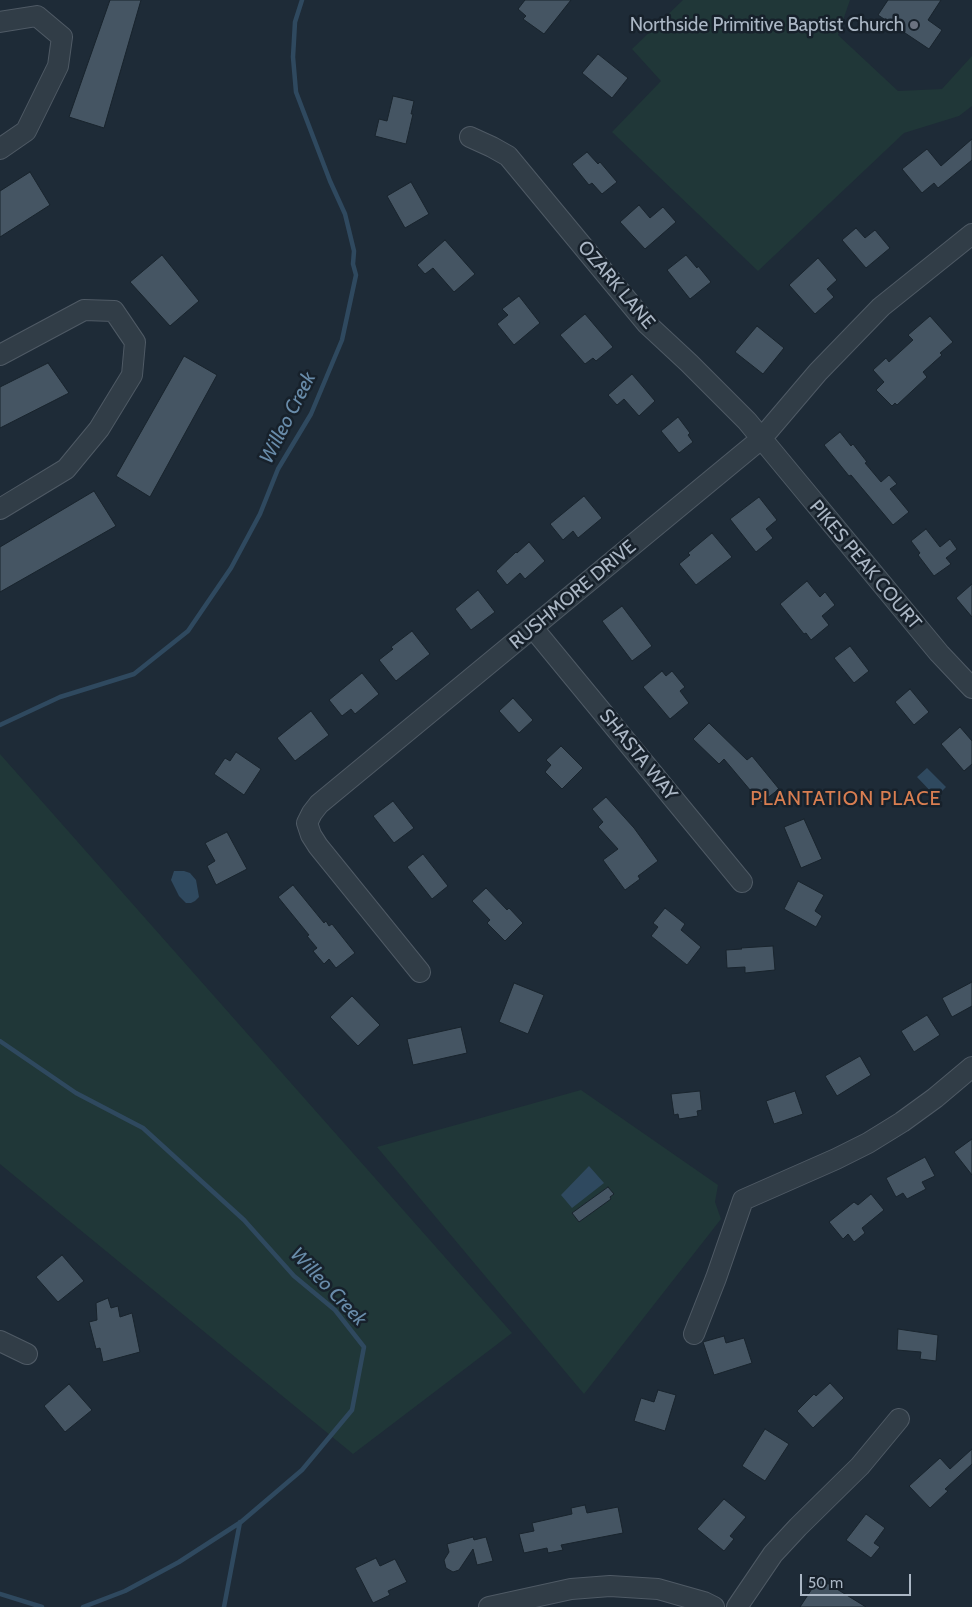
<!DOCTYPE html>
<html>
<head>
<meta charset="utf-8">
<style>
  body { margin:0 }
  #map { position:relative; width:972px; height:1607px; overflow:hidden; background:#1e2b37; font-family:Cabin,sans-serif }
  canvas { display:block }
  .scale { position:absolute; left:800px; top:1574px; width:111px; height:22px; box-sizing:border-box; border:2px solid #abb7c5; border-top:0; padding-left:6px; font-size:15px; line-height:18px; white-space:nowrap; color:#abb7c5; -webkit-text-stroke:4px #17212b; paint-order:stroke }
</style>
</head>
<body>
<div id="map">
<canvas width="972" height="1607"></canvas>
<div class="scale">50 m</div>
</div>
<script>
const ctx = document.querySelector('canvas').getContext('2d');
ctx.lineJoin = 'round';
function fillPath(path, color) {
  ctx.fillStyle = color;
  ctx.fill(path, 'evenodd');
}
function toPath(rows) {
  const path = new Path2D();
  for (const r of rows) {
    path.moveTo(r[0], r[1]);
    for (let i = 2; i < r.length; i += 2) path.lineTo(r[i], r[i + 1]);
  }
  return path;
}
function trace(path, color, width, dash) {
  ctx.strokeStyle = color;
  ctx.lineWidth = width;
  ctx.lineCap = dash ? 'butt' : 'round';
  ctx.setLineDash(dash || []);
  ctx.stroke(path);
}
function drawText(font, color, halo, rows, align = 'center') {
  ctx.font = font + ' Cabin,sans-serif';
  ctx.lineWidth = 5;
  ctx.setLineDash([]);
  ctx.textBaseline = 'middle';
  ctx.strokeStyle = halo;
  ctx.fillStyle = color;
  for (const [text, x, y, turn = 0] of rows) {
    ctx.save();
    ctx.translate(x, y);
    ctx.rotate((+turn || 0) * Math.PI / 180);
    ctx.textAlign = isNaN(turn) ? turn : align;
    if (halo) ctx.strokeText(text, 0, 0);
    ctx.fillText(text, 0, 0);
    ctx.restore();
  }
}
fillPath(toPath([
  [683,0,850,0,838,35,898,91,942,89,972,56,972,106,959,116,904,133,758,271,612,132,661,81,632,49],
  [0,754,512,1333,353,1454,0,1164],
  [581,1090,718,1185,715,1202,721,1219,584,1394,377,1147]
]), '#203738');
fillPath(toPath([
  [927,768,946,787,936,797,917,777],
  [174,871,184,871,190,873,196,880,199,897,195,901,191,903,186,903,179,896,171,880],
  [589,1166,604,1183,572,1208,561,1195]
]), '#2f495f');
trace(toPath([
  [0,725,60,697,134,674,188,631,231,568,260,514,278,469,311,414,342,340,356,275,353,264,354,251,345,214,330,181,296,92,293,57,295,22,302,0],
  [0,1041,76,1093,143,1128,244,1220,294,1276,335,1310,364,1347,352,1410,302,1470,241,1522,179,1562,125,1591,83,1607],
  [0,1594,42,1607],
  [224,1607,240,1522]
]), '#2f495f', 4.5);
const building = toPath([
  [110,0,141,0,104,128,69,117,110,0],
  [525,0,571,0,544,34,523,19,526,16,518,9,525,0],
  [888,0,941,0,928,20,942,30,929,49,878,15,888,0],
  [598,54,628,78,612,98,582,73,598,54],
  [393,96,414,101,411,114,413,114,406,144,375,136,379,119,387,121,393,96],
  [972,139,972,160,938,188,934,183,922,193,902,169,927,149,941,166,972,139],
  [587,152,598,164,600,162,617,182,602,194,592,183,589,185,572,164,587,152],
  [30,172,50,205,0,237,0,191,30,172],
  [411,182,429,214,405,228,387,196,411,182],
  [639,205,650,218,663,207,676,222,645,249,620,222,639,205],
  [856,228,865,238,875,230,890,248,866,268,842,240,856,228],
  [445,240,475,274,454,292,433,268,425,274,417,265,445,240],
  [162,255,199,301,170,326,130,282,162,255],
  [686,255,697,268,698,266,711,282,690,299,667,270,686,255],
  [818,258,837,280,827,289,834,297,815,314,789,285,818,258],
  [519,296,540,323,514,345,497,324,508,315,502,309,519,296],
  [585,314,613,347,596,361,593,358,585,364,560,335,585,314],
  [930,316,953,342,940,353,942,355,923,372,927,377,897,405,895,403,892,406,876,390,884,382,873,370,886,358,889,362,913,340,908,335,930,316],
  [757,326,784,348,763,374,735,352,757,326],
  [184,356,217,375,150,497,116,476,184,356],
  [48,363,69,393,0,428,0,387,48,363],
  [632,374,655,401,639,416,624,399,617,405,608,395,632,374],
  [678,417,690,433,688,435,693,442,679,453,661,431,678,417],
  [840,432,851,446,853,444,867,462,865,463,881,482,889,475,897,484,890,489,909,512,893,525,851,475,849,476,824,445,840,432],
  [94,491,116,526,0,592,0,547,94,491],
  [584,496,602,518,578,538,573,531,563,540,550,524,584,496],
  [759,497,777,520,766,529,773,538,756,552,730,519,759,497],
  [926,529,940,547,950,539,957,549,946,558,951,564,934,576,918,555,920,553,911,541,926,529],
  [712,533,732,557,696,585,679,564,690,555,688,553,712,533],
  [529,542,545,561,525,579,520,573,507,585,496,571,516,552,517,553,529,542],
  [807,581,820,597,825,592,835,605,822,616,829,625,811,640,806,633,804,634,780,604,807,581],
  [972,584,972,617,956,598,972,584],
  [478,590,495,612,471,630,455,609,478,590],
  [622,606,652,646,632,661,602,621,622,606],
  [412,631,430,654,396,681,379,660,393,649,391,647,412,631],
  [850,646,869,671,854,683,834,658,850,646],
  [662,671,666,676,672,671,685,687,680,691,689,703,670,719,643,687,662,671],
  [362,673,379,694,355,714,351,709,342,716,329,700,362,673],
  [910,689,929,712,914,725,895,702,910,689],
  [513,698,533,720,519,733,499,711,513,698],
  [311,711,329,735,295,761,277,738,311,711],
  [709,723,747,760,752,756,779,789,761,803,724,759,719,764,693,739,709,723],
  [960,727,972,741,972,764,964,771,941,744,960,727],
  [561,746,583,768,562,789,545,772,551,765,546,760,561,746],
  [236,752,261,769,244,795,214,774,225,758,230,761,236,752],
  [606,797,634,828,658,861,638,876,640,879,625,890,603,860,618,849,598,827,603,822,592,809,606,797],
  [393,801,414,828,394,843,373,816,393,801],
  [804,819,822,859,801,868,784,827,804,819],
  [227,832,247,869,216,885,207,866,215,861,205,843,227,832],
  [423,854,448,886,432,899,407,867,423,854],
  [798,881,824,895,815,911,822,916,816,927,784,909,798,881],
  [293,885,324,923,326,921,329,926,332,924,355,953,336,968,329,959,324,964,313,951,317,948,307,936,309,935,278,897,293,885],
  [486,888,507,910,509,908,523,923,505,941,487,923,490,920,472,901,486,888],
  [665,908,685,924,681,930,701,947,687,965,651,936,658,927,653,923,665,908],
  [773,946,775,970,745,973,745,967,727,968,726,950,742,949,741,948,773,946],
  [972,982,972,1006,952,1017,942,998,972,982],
  [514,983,544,995,528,1034,499,1022,514,983],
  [352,996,380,1025,358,1046,330,1017,352,996],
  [927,1015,940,1035,914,1052,901,1031,927,1015],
  [461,1027,467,1053,413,1065,407,1039,461,1027],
  [860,1056,871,1075,837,1096,825,1076,860,1056],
  [700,1091,702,1110,697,1111,698,1116,679,1119,678,1114,674,1115,671,1094,700,1091],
  [795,1091,803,1114,774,1124,766,1101,795,1091],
  [972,1139,972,1175,954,1152,972,1139],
  [925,1157,935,1176,922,1182,926,1189,907,1199,903,1193,896,1197,886,1178,925,1157],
  [608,1187,614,1194,610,1197,611,1199,579,1222,572,1213,608,1187],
  [871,1194,884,1210,862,1228,865,1233,854,1242,848,1234,843,1239,829,1222,854,1202,858,1205,871,1194],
  [62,1255,84,1281,58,1302,36,1277,62,1255],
  [108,1298,111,1308,118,1306,120,1317,132,1313,140,1352,103,1362,100,1348,96,1349,89,1322,97,1320,96,1303,108,1298],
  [898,1329,938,1335,936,1361,920,1359,921,1352,897,1350,898,1329],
  [724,1336,726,1343,744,1338,752,1363,714,1375,703,1342,724,1336],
  [830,1383,844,1398,813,1428,797,1411,814,1394,816,1396,830,1383],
  [69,1384,92,1410,65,1432,44,1406,69,1384],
  [658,1390,676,1395,665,1431,634,1421,641,1398,654,1402,658,1390],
  [765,1429,789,1444,765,1481,742,1466,765,1429],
  [972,1449,972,1464,945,1489,948,1491,930,1508,909,1486,940,1458,950,1469,972,1449],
  [724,1499,746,1517,730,1536,734,1539,724,1551,697,1529,724,1499],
  [585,1505,587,1513,618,1507,623,1533,561,1545,563,1550,548,1553,547,1548,524,1553,519,1534,534,1531,532,1523,572,1514,571,1508,585,1505],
  [866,1514,885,1528,874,1543,880,1547,871,1558,846,1540,866,1514],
  [473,1537,474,1540,486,1537,493,1561,477,1565,473,1549,459,1570,453,1572,446,1568,444,1560,449,1552,447,1544,473,1537],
  [376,1558,380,1566,395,1559,407,1582,388,1591,390,1595,373,1603,355,1568,376,1558],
  [819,1578,866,1607,800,1607,819,1578]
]);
fillPath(building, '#455563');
trace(building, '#19242d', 1);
const minor = toPath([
  [0,22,37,16,62,37,58,66,26,131,0,149],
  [470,137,492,147,508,156,647,324,689,363,747,421,939,653,972,688],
  [0,355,84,310,114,311,135,342,132,375,99,429,66,469,0,509],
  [533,628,742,882],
  [420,972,318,846,311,835,307,823,312,813,319,804,761,439,818,372,881,307,972,234],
  [694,1334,716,1278,743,1200,836,1159,868,1143,902,1122,935,1098,972,1067],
  [0,1341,27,1354],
  [489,1607,571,1589,610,1586,658,1589,704,1602,714,1607],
  [737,1607,773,1554,798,1527,860,1466,899,1419]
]);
trace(minor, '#4f5a65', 22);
trace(minor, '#313d47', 20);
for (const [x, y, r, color] of [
  [914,25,5,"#6b7280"]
]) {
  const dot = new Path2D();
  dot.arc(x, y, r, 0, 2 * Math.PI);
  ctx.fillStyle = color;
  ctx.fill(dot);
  trace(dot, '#17212b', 2);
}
drawText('19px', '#abb7c5', '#17212b', [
  ["Northside Primitive Baptist Church",904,25]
], 'right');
drawText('19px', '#abb7c5', '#17212b', [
  ["OZARK LANE",616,285,50],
  ["PIKES PEAK COURT",865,565,50],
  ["RUSHMORE DRIVE",573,595,-40],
  ["SHASTA WAY",638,755,51]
]);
drawText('italic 20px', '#698caa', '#17212b', [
  ["Willeo Creek",288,418,-63],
  ["Willeo Creek",328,1287,46]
]);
ctx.letterSpacing = '1px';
drawText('20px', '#d97e51', '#17212b', [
  ["PLANTATION PLACE",846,799]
]);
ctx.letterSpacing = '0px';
</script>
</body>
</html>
